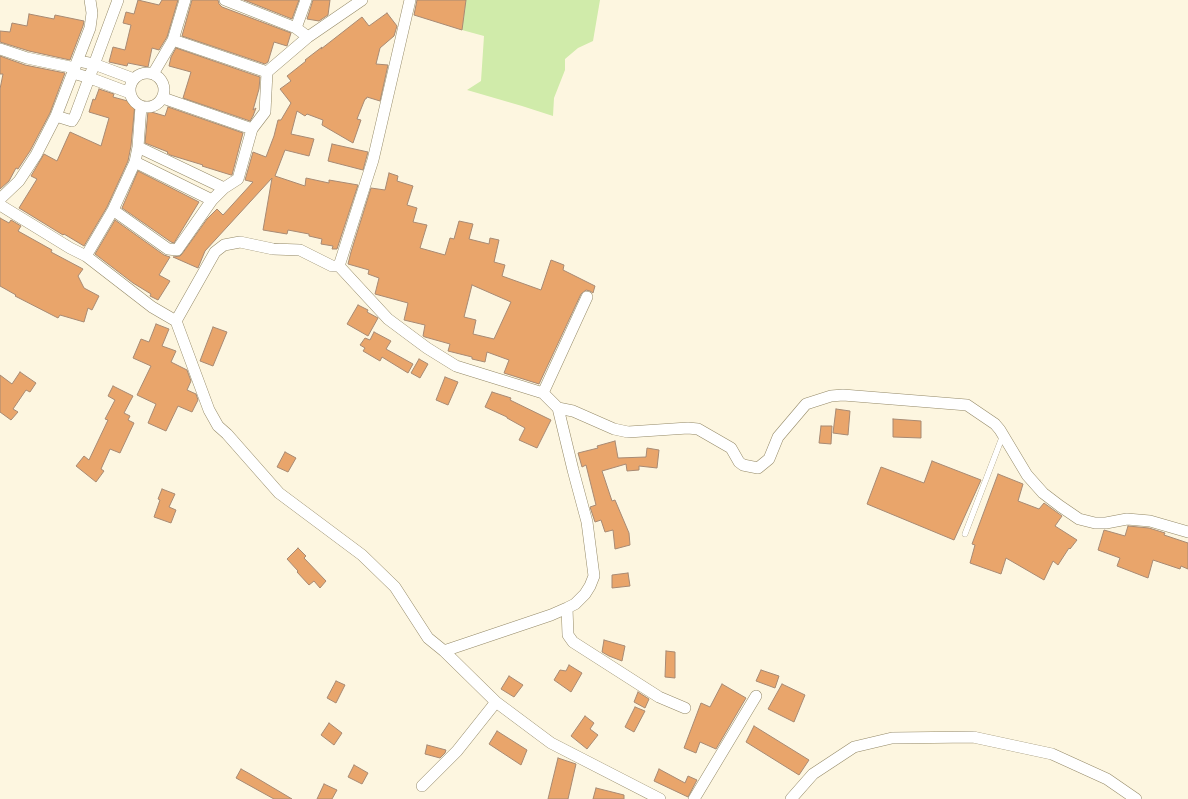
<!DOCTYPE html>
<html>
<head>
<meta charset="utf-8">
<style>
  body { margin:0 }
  canvas { display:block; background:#fdf6e0 }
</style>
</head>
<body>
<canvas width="1188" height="799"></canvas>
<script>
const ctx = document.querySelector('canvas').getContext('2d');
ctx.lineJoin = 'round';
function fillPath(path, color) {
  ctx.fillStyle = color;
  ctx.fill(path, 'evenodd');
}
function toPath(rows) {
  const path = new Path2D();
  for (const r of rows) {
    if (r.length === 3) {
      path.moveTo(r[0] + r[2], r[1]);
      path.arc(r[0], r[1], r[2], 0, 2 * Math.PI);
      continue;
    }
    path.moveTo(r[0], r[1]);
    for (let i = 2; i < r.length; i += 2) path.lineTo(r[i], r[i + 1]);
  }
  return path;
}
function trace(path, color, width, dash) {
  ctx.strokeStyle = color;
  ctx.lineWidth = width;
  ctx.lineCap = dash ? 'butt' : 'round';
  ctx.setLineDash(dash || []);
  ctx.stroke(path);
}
fillPath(toPath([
  [466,0,600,0,593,41,578,48,565,59,565,70,554,98,553,116,522,106,467,90,481,81,484,36,462,30]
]), '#d0ebaa');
const building = toPath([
  [138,0,159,5,162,0,178,0,167,37,159,50,152,48,148,67,128,63,127,66,109,62,113,47,125,50,131,25,123,23,126,12,134,14,138,0],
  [192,0,218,0,219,4,222,7,291,33,287,46,274,42,268,62,265,64,182,36,192,0],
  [244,0,299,0,292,19,244,0],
  [313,0,330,0,328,15,319,21,307,19,313,0],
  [417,0,466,0,462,30,414,15,417,0],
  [387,13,397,26,394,36,380,48,376,64,388,65,380,101,367,97,366,99,365,99,357,119,361,120,353,143,322,125,323,120,307,114,305,116,297,111,291,134,314,139,309,156,285,150,275,176,305,186,306,178,329,183,329,180,358,185,337,249,332,249,333,246,321,244,322,239,309,236,309,234,288,230,287,234,263,230,272,178,205,251,198,268,173,257,180,256,182,254,207,219,217,209,223,215,253,182,245,180,253,152,266,157,274,136,278,120,281,120,291,103,280,89,291,81,287,76,306,61,305,60,322,47,321,49,362,17,369,26,387,13],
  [29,14,54,19,55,15,84,21,83,26,70,60,29,51,0,42,0,31,10,32,12,23,27,26,29,14],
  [176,48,260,77,259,89,253,110,256,108,253,116,250,121,183,98,191,72,169,66,171,57,176,48],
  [0,56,25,65,65,73,50,113,30,151,18,169,16,168,9,181,0,189,0,89,3,74,0,74,0,56],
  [99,89,114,94,113,97,135,103,131,146,128,161,107,207,84,246,64,234,63,235,19,208,37,179,31,176,44,154,57,161,70,132,101,146,109,118,89,112,93,99,95,100,99,89],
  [168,107,243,133,232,175,231,175,202,166,203,165,170,155,167,153,168,152,145,143,148,111,165,116,168,107],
  [332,144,368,152,363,170,328,161,332,144],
  [138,171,199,202,174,243,171,242,122,208,138,171],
  [389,173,398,176,397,181,413,186,407,205,417,208,413,222,427,225,420,248,445,255,450,238,454,239,459,221,473,224,469,239,489,244,490,238,499,240,494,262,505,265,502,276,541,290,551,260,564,265,563,270,595,286,593,293,590,291,586,290,581,294,539,384,504,373,509,360,487,352,485,362,472,359,472,357,448,351,450,344,425,337,423,336,425,325,404,320,408,303,375,294,379,278,368,274,369,270,348,264,351,252,371,188,385,190,389,173],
  [472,285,511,302,494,339,473,334,476,320,464,317,472,285],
  [0,218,9,223,11,220,21,226,18,231,52,250,51,252,83,269,78,276,84,288,99,296,92,310,88,308,84,322,60,315,58,318,15,296,16,295,0,286,0,218],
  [115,220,164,255,170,257,159,275,170,281,158,300,150,296,151,294,133,283,95,254,115,220],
  [358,305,368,310,367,312,378,318,368,336,347,324,358,305],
  [156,324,169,329,162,346,176,351,171,362,187,370,191,381,187,390,196,394,198,400,192,412,178,406,166,431,148,423,156,404,137,395,151,366,133,358,141,339,149,342,156,324],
  [213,327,227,332,213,366,200,361,213,327],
  [374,332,391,341,386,349,413,364,408,373,382,357,380,361,363,351,365,348,360,345,365,338,370,340,374,332],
  [419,359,428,364,420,378,411,373,419,359],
  [20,372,36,383,30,392,26,390,13,409,18,412,11,420,0,412,0,375,12,384,20,372],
  [445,377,458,382,448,405,436,400,445,377],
  [113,386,133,396,124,413,130,416,128,420,134,423,120,453,110,449,101,469,104,471,96,482,76,466,84,456,89,460,108,420,105,419,115,400,108,396,113,386],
  [492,392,511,398,510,400,551,420,537,448,519,440,525,428,507,418,507,417,485,407,492,392],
  [836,409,850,411,848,435,833,433,836,409],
  [893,419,921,421,921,438,893,437,893,419],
  [821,426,832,426,831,444,819,443,821,426],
  [615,441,618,458,646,457,647,448,659,450,657,468,639,466,639,470,627,471,626,464,602,471,612,501,615,500,629,533,630,545,615,549,613,530,605,532,601,520,595,522,590,507,596,505,586,465,582,467,578,453,598,448,597,446,615,441],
  [285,452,296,458,288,472,277,467,285,452],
  [932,461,981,480,954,540,867,504,881,467,924,483,932,461],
  [998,474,1023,484,1018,501,1039,509,1044,503,1062,516,1055,526,1077,540,1070,549,1069,548,1058,565,1053,561,1044,580,1006,558,1001,574,970,563,975,545,972,544,998,474],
  [162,489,175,494,169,507,176,510,171,523,154,517,160,500,158,499,162,489],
  [1128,526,1149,528,1165,533,1164,535,1188,543,1188,569,1181,566,1180,569,1153,560,1148,578,1117,566,1120,558,1098,550,1104,530,1125,536,1128,526],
  [298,548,306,556,304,558,326,581,320,588,314,581,309,585,297,572,298,571,287,559,298,548],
  [628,573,630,586,612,588,612,575,628,573],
  [604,640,625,646,622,661,609,656,602,652,604,640],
  [666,651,675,652,675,678,665,677,666,651],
  [569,665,582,673,571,692,554,680,560,670,566,671,569,665],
  [761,670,779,676,775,688,756,681,761,670],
  [509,676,523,685,514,697,501,689,509,676],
  [336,681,345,685,336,703,327,698,336,681],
  [722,684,746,698,716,749,700,742,696,753,684,748,701,703,710,707,722,684],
  [782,684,805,695,794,722,768,709,782,684],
  [638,692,649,699,645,708,634,702,638,692],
  [635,707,645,711,634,732,625,727,635,707],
  [585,716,594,723,590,729,598,735,587,749,571,736,585,716],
  [329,723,342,733,334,745,321,735,329,723],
  [754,726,809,760,799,775,746,742,754,726],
  [497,731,527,750,521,765,489,744,497,731],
  [427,745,446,750,445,753,440,758,425,754,427,745],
  [558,758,576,764,568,799,548,799,558,758],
  [354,765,368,773,362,784,348,777,354,765],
  [241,769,250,774,292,799,274,799,236,778,241,769],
  [659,769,685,783,688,776,697,780,688,797,654,781,659,769],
  [324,784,337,790,332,799,317,799,324,784],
  [596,788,624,795,624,799,593,799,596,788]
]);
fillPath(building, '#e9a56b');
trace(building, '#a88a73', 1);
const lane = toPath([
  [965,534,1003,435]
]);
const street = toPath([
  [225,0,296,28,308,37,362,0],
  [296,28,306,0],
  [173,40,267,72,308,37],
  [0,49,27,58,75,68],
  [78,61,94,64,134,79],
  [147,90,17],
  [73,73,90,78,130,93],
  [153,74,173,40,185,0],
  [163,98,252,129],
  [56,116,72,121,75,116,118,0],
  [138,147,224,188],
  [135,162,212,200],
  [0,199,19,181,36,155,56,116,90,28,92,13,90,0],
  [0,205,70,248,86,256,152,307,176,321,209,410,218,426,227,434,279,493,362,555,395,587,428,638,444,651,496,702,551,743,660,799],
  [113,210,168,249,177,250,212,200,224,188,238,179,252,129,265,112,267,72],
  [86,256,113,210,135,162,138,147,141,106],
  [339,266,373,160,410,0],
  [176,321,215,252,224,245,240,242,273,249,300,250,332,266,339,266,388,319,427,348,456,366,543,393,558,408,573,470,587,522,594,576,590,586,585,594,575,604,567,608,551,615,444,651],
  [543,393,587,297],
  [558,408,573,411,614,429,628,432,688,428,698,429,731,448,739,462,743,465,758,468,769,459,778,437,806,404,831,396,843,395,967,405,995,424,1000,430,1027,475,1043,493,1060,506,1079,519,1095,523,1106,523,1127,519,1150,521,1188,532],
  [567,608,568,635,573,642,659,697,685,708],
  [422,786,457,751,496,702],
  [694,799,756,696],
  [791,799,813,774,854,747,892,738,973,737,1052,754,1107,779,1136,799]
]);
trace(lane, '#948967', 6);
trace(street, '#948967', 12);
trace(lane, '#fff', 5.5);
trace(street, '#fff', 11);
</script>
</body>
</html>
